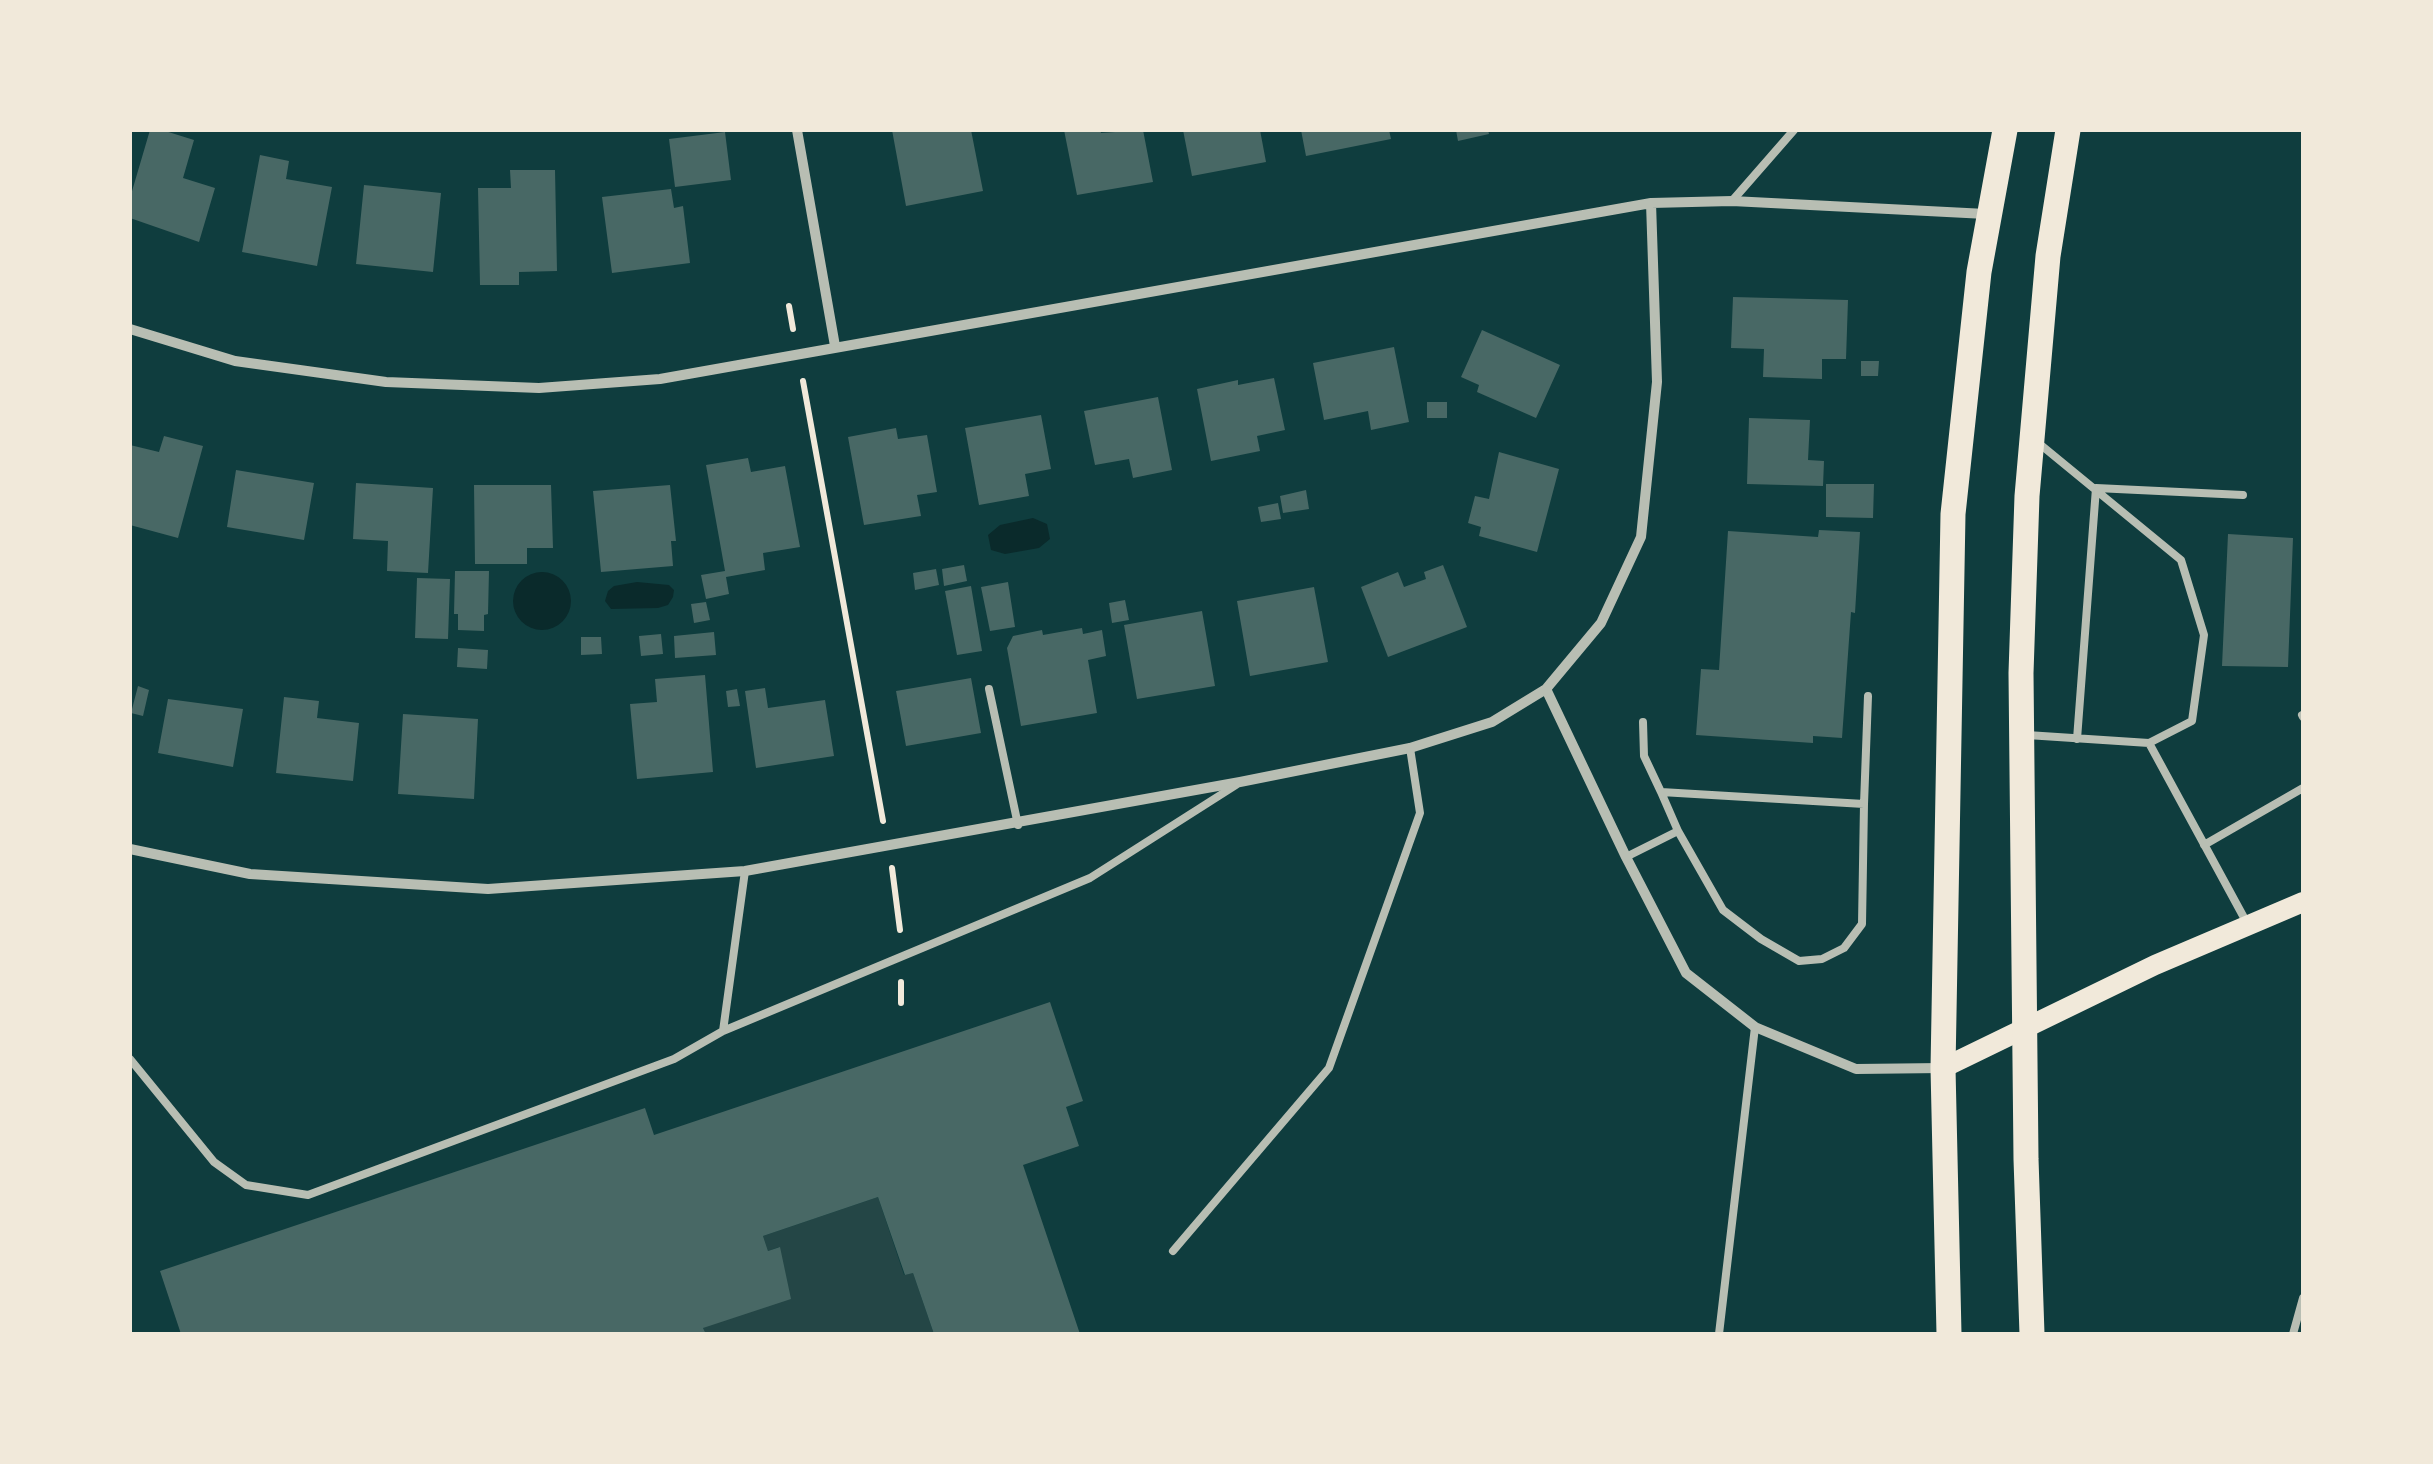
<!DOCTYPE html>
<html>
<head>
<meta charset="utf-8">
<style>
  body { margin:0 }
  #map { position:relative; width:2433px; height:1464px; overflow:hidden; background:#0f3d3e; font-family:Jost,sans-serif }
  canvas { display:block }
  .frame { position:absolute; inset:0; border:132px solid #f1e9da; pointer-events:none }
</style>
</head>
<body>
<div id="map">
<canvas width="2433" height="1464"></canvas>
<div class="frame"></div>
</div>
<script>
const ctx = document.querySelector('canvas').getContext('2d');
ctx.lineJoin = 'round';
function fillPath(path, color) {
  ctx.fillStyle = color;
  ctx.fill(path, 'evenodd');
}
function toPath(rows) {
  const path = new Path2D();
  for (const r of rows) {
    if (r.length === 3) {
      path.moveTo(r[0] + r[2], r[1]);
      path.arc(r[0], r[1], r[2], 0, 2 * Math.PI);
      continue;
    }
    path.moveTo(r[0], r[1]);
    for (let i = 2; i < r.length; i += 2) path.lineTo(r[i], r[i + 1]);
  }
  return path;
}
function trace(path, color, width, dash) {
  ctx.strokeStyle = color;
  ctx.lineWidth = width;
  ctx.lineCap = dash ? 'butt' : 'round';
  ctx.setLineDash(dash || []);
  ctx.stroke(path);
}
fillPath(toPath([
  [878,1197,904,1275,913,1273,934,1334,706,1334,703,1328,779,1247,768,1251,763,1236]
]), '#244646');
fillPath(toPath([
  [1033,518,1047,524,1050,539,1039,548,1005,554,991,550,988,535,1000,525],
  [542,601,29],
  [637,582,669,585,674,590,673,597,668,605,658,608,611,609,605,601,608,591,614,586]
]), '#0a2a2b');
fillPath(toPath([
  [150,130,162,130,194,140,183,178,215,188,199,242,130,218,130,198],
  [892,130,971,130,983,191,906,206],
  [1064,130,1100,130,1101,133,1143,130,1153,182,1077,195],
  [1183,130,1260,130,1266,162,1192,176],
  [1301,130,1389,130,1391,139,1306,156],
  [1456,130,1488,130,1489,134,1458,141],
  [725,132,731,180,675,187,669,139],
  [260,155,289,161,286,179,332,187,317,266,242,252],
  [510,170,555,170,557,271,519,272,519,285,480,285,478,188,511,188],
  [364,185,441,193,433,272,356,264],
  [671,189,674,208,683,206,690,263,612,273,602,197],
  [1733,297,1848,300,1846,359,1822,359,1822,379,1763,377,1764,349,1731,348],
  [1482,330,1560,365,1536,418,1477,392,1479,385,1461,377],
  [1394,347,1409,422,1371,430,1368,411,1324,420,1313,363],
  [1861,361,1879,361,1878,376,1861,376],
  [1274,378,1285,430,1257,436,1260,451,1211,461,1197,389,1238,380,1238,385],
  [1158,397,1172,470,1133,478,1129,459,1095,465,1084,411],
  [1427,402,1447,402,1447,418,1427,418],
  [1041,415,1051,469,1025,474,1029,496,979,505,965,428],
  [1749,418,1810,420,1808,460,1824,461,1823,486,1747,484],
  [896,428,898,439,927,435,937,492,917,495,921,516,864,525,848,437],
  [164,436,203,446,178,538,130,525,130,445,159,452],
  [1499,452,1559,469,1537,552,1479,536,1481,527,1468,523,1475,496,1489,499],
  [748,458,751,472,785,466,800,547,763,553,765,570,726,577,729,594,706,599,701,575,725,571,706,465],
  [236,470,314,483,304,540,227,527],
  [356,483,433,488,428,573,387,571,388,541,353,539],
  [1826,484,1874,484,1873,518,1826,517],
  [474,485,551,485,553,548,527,548,527,564,475,564],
  [670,485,676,541,671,541,673,566,601,572,593,491],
  [1306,490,1309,509,1283,513,1280,496],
  [1278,503,1281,519,1261,522,1258,507],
  [1819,530,1860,532,1855,613,1851,612,1842,738,1813,736,1813,743,1696,735,1701,669,1719,670,1728,531,1818,537],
  [2228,534,2293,538,2288,667,2222,666],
  [964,565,967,581,944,586,942,569],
  [1443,565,1467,627,1388,657,1361,587,1398,572,1404,587,1426,579,1424,572],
  [936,569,939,585,915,590,913,573],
  [455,571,489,571,488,614,484,615,484,631,458,630,458,614,454,614],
  [417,578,450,579,448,639,415,638],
  [1008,582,1015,627,990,631,981,587],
  [971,586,982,651,957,655,945,591],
  [1314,587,1328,662,1250,676,1237,601],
  [1125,600,1129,620,1112,623,1109,603],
  [706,602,710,620,694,623,691,604],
  [1202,611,1215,686,1137,699,1124,625],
  [1082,628,1083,634,1102,630,1106,656,1088,660,1097,713,1021,726,1007,648,1013,636,1042,630,1043,635],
  [714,632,716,655,675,658,674,636],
  [661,634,663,654,641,656,639,636],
  [581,637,601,637,602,654,581,655],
  [458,648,488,650,487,669,457,667],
  [705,675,713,772,637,779,630,704,657,702,655,679],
  [971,678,981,733,906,746,896,691],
  [138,686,149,690,143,716,131,713],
  [765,688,768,708,825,700,834,756,756,768,745,691],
  [737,689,740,706,728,707,726,691],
  [284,697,319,701,317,718,359,723,353,781,276,773],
  [168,699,243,709,233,767,158,753],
  [403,714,478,719,474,799,398,794],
  [1050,1002,1083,1101,1066,1107,1079,1146,1023,1165,1080,1334,934,1334,913,1273,905,1275,878,1197,763,1236,768,1251,780,1247,791,1299,703,1328,706,1334,181,1334,160,1271,645,1108,654,1135]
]), '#486865');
trace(toPath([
  [789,306,793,329],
  [803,381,883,821],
  [892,868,900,930],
  [901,982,901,1003]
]), '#f1e9da', 6);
trace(toPath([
  [1732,201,1794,130],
  [2036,441,2181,560,2204,635,2192,721,2149,743],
  [989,689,1018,825],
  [2302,715,2303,717],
  [1643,722,1644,756,1661,792],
  [2027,735,2149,743,2248,925],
  [2077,739,2096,488,2243,495],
  [1864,804,1868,696],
  [2204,845,2303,788],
  [1626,857,1678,831,1661,792,1864,804,1862,924,1844,948,1822,959,1799,961,1761,939,1723,910,1678,831],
  [723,1031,745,871],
  [130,1059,214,1162,246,1185,308,1195,674,1059,723,1031,1090,878,1236,785],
  [1173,1251,1329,1068,1420,813,1410,748],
  [1719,1334,1755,1027],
  [2293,1334,2303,1298]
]), '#b8beb3', 8);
trace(toPath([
  [797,130,835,346],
  [130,329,235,361,386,382,539,388,660,379,1651,203,1732,201,1986,214],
  [1546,689,1626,857,1686,973,1755,1027,1856,1069,1942,1068],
  [130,849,250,874,488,889,745,871,1240,782,1410,748,1492,722,1546,689,1601,623,1641,537,1657,382,1651,203]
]), '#b8beb3', 10);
trace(toPath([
  [1943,1068,2155,965,2303,902]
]), '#f1e9da', 20);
trace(toPath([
  [1949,1334,1943,1068,1953,514,1979,272,2005,130],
  [2032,1334,2026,1159,2021,673,2027,496,2048,256,2068,130]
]), '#f1e9da', 25);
</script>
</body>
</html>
